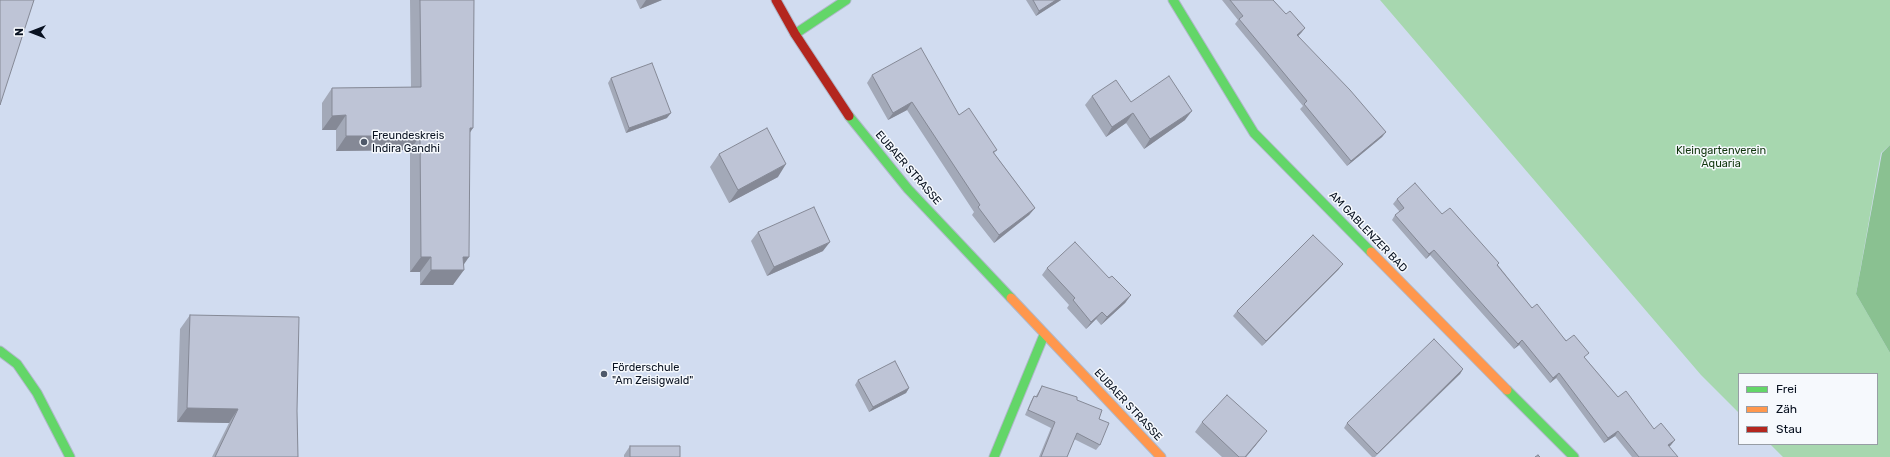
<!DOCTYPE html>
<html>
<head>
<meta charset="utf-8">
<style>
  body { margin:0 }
  #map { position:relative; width:1890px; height:457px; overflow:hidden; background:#d1dcf0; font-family:Rubik,sans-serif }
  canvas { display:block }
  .legend { position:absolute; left:1738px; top:373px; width:140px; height:72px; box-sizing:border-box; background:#f6f9fd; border:1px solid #979da5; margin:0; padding:5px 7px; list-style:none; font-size:12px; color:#091221 }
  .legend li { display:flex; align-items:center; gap:8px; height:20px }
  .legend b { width:20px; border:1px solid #979da5 }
  .north { position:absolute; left:12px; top:12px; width:40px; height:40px; -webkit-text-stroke:3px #f6f9fd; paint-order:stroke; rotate:270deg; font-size:11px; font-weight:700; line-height:16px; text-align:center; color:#091221 }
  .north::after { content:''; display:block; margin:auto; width:14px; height:18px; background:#091221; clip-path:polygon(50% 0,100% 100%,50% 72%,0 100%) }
</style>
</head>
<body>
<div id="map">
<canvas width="1890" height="457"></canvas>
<ul class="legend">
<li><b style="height:5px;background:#63d668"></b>Frei</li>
<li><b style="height:5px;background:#ff974d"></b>Zäh</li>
<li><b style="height:5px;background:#b3261e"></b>Stau</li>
</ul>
<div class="north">N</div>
</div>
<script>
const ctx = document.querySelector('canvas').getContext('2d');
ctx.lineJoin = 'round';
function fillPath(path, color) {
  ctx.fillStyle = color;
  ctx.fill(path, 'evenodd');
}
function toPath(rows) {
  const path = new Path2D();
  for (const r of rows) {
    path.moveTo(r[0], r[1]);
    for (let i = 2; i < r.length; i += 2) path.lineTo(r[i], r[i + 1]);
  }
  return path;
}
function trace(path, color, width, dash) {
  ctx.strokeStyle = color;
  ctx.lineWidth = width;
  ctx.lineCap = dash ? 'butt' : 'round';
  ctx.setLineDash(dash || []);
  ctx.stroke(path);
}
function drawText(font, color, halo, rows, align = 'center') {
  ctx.font = font + ' Rubik,sans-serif';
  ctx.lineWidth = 3;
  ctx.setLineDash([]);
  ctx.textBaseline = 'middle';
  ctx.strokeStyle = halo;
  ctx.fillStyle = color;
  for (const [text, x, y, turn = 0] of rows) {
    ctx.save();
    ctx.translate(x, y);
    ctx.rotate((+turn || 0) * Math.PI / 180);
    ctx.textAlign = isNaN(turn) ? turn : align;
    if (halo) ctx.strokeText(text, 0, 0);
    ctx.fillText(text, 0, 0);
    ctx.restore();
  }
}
fillPath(toPath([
  [1380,0,1890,0,1890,145,1881,153,1856,294,1890,353,1890,457,1783,457,1770,444,1877,444,1877,374,1739,374,1739,413,1701,375]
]), '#a7d7af');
fillPath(toPath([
  [1890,145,1890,353,1856,294,1882,153]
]), '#8ac191');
const fast = toPath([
  [1173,0,1254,133,1371,252],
  [795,34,846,0],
  [849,116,908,189,1011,298],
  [0,351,17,364,37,393,70,457],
  [1507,390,1574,457],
  [994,457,1044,335]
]);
const slow = toPath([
  [1371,252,1507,390],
  [1011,298,1161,457]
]);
const jam = toPath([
  [776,0,795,34,849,116]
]);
trace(fast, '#afb8c9', 11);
trace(slow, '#afb8c9', 11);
trace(jam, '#afb8c9', 11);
trace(fast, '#63d668', 9);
trace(slow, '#ff974d', 9);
trace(jam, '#b3261e', 9);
fillPath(toPath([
  [410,0,474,0,470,133,464,265,453,285,420,285,420,272,410,272,410,150,336,151,336,130,322,130,322,103,332,88,411,87],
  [636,0,662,0,640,9],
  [1026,0,1061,0,1036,16],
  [1222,0,1273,0,1286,14,1305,28,1301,33,1298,36,1386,132,1382,137,1347,166,1300,109,1303,106,1235,24,1238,20],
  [872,75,959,115,997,150,994,153,1035,208,1029,215,994,243,972,215,974,212,907,110,888,120,867,83],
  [611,78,667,118,626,133,608,83],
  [1092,96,1131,102,1185,120,1144,149,1126,123,1106,137,1085,105],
  [719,154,778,177,729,203,710,167],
  [1397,199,1442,214,1498,265,1532,308,1585,358,1618,397,1671,445,1669,447,1678,457,1632,457,1615,436,1604,443,1556,378,1550,383,1519,345,1514,349,1430,255,1426,259,1392,220,1395,215,1400,212,1393,204],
  [758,232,823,251,767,276,751,241],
  [1047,268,1109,278,1131,295,1125,303,1101,325,1096,319,1086,329,1067,308,1069,305,1042,275],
  [1339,269,1262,346,1233,316,1237,311],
  [190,315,297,411,298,457,212,457,229,423,177,422,180,329],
  [1463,369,1460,374,1375,457,1372,457,1344,428,1347,423],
  [858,380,909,388,906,393,869,412,855,385],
  [1042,386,1077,400,1099,419,1100,445,1096,450,1074,439,1067,457,1039,457,1051,428,1025,415,1031,401,1034,396,1036,396],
  [1202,422,1260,440,1246,457,1222,457,1195,432],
  [630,446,680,457,624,457,624,455]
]), '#a3a9b8');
fillPath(toPath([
  [646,0,662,0,640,9],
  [1056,0,1061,0,1036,16,1039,11],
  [1305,28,1301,33,1294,40,1297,35],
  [912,102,907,110,888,120,893,113],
  [1192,111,1185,120,1144,149,1150,139],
  [671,113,667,118,626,133,629,128],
  [1133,113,1126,123,1106,137,1112,127],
  [346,115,336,130,322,130,332,116],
  [470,128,473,128,463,143],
  [1386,132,1382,137,1347,166,1351,161],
  [346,136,420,136,410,150,336,151],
  [786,164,778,177,729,203,738,190],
  [1035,208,1029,215,994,243,999,235],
  [830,242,823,251,767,276,774,267],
  [1434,250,1430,255,1426,259,1429,254],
  [421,257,431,257,420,272,410,272],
  [463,257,469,257,460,270,464,270,453,285,420,285,431,270],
  [1343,264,1339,269,1262,346,1266,341],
  [1131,295,1125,303,1101,325,1107,317],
  [1102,312,1096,319,1086,329,1091,322],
  [1522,340,1519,345,1514,349,1518,344],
  [1463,369,1460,374,1374,457,1377,454],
  [1559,373,1556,378,1550,383,1553,378],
  [909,388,906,393,869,412,873,407],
  [187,408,238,409,229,423,177,422],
  [1267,431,1260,440,1246,457,1245,457],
  [1618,431,1615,436,1604,443,1608,438],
  [1675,440,1671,445,1665,450,1668,445]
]), '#858996');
const building = toPath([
  [0,0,34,0,0,105,0,0],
  [420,0,474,0,473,128,470,128,469,257,463,257,464,270,431,270,431,257,421,257,420,136,346,136,346,115,332,116,332,88,421,87,420,0],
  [1033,0,1056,0,1039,11,1033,0],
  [1230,0,1273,0,1286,14,1290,11,1305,28,1297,35,1350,90,1386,132,1351,161,1304,104,1307,101,1239,19,1243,16,1230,0],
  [921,48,959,115,969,108,997,150,993,152,1035,208,999,235,978,207,980,205,912,102,893,113,872,75,921,48],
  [652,63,671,113,629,128,611,78,652,63],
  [1169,76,1192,111,1150,139,1133,113,1112,127,1092,96,1116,80,1131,102,1169,76],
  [767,128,786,164,738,190,719,154,767,128],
  [1415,183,1442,214,1450,208,1499,263,1497,265,1532,308,1537,304,1566,341,1574,335,1589,353,1584,357,1618,397,1626,391,1654,429,1661,423,1675,440,1668,445,1678,457,1639,457,1618,431,1608,438,1559,373,1553,378,1522,340,1518,344,1434,250,1429,254,1395,215,1404,208,1397,199,1415,183],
  [814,207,830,242,774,267,758,232,814,207],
  [1313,235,1343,264,1266,341,1237,311,1313,235],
  [1075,242,1109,278,1112,276,1131,295,1107,317,1102,312,1091,322,1073,300,1075,298,1047,268,1075,242],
  [190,315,299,317,297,411,298,457,215,457,238,409,187,408,190,315],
  [1434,339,1463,369,1377,454,1347,423,1434,339],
  [895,361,909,388,873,407,858,380,895,361],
  [1042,386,1077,397,1077,400,1102,410,1099,419,1109,423,1100,445,1077,433,1067,457,1041,457,1055,422,1028,410,1034,396,1037,397,1042,386],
  [1227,395,1267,431,1245,457,1239,457,1202,422,1227,395],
  [630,446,680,446,680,457,630,457,630,446],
  [1538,455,1540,457,1535,457,1538,455]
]);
fillPath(building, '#bec4d6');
trace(building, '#858996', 1);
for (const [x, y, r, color] of [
  [364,142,4,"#4f5969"],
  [604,374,4,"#4f5969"]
]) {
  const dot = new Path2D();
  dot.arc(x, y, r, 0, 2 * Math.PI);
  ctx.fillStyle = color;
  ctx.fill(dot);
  trace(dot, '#f6f9fd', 1.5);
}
drawText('11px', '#091221', '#f6f9fd', [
  ["Freundeskreis",372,136],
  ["Indira Gandhi",372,149],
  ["Förderschule",612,368],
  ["\"Am Zeisigwald\"",612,381]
], 'left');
drawText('11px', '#12370e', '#f6f9fd', [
  ["Kleingartenverein",1721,151],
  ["Aquaria",1721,164]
]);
drawText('11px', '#091221', '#f6f9fd', [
  ["EUBAER STRASSE",908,168,49],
  ["AM GABLENZER BAD",1368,232,46],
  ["EUBAER STRASSE",1128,405,47]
]);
</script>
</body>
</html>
